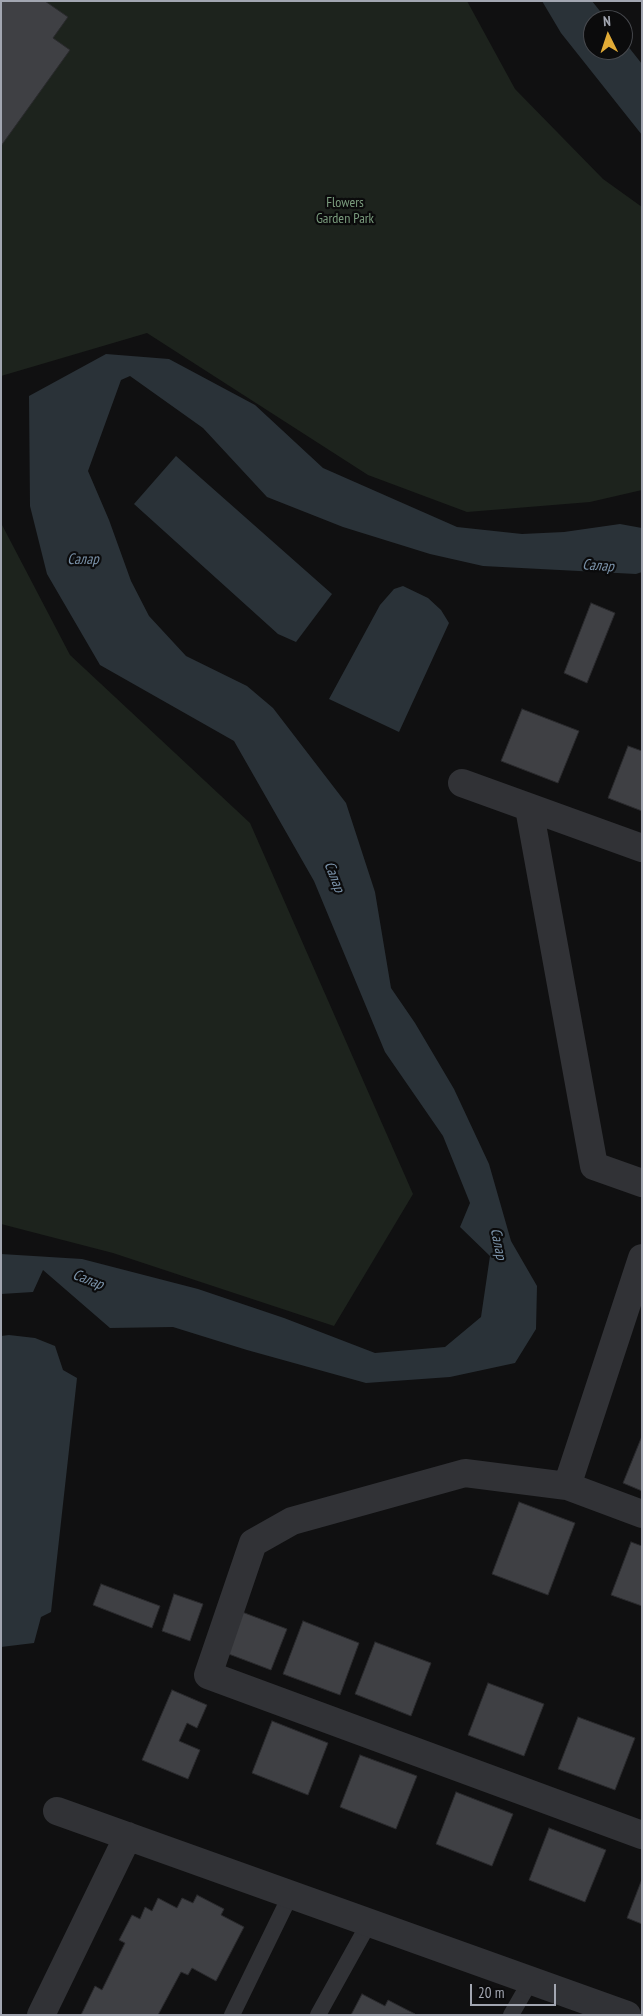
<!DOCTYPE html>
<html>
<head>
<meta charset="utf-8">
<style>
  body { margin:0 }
  #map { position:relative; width:643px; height:2016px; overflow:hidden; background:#101011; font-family:"PT Sans Narrow",sans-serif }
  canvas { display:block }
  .frame { position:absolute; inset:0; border:2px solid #a2a6b1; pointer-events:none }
  .north { position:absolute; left:583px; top:10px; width:50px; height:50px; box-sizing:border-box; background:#0b0b0c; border:1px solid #47494e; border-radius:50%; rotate:356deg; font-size:14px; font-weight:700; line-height:20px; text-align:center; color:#a2a6b1 }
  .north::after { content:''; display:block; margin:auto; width:18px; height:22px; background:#e2ab36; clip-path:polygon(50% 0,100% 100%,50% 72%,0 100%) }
  .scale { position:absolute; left:470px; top:1984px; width:86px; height:22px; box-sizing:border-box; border:2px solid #a2a6b1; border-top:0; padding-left:6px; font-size:15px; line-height:18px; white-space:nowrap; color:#a2a6b1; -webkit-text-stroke:4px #0b0b0c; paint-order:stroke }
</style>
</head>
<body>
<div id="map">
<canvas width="643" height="2016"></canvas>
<div class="frame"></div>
<div class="north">N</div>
<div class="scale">20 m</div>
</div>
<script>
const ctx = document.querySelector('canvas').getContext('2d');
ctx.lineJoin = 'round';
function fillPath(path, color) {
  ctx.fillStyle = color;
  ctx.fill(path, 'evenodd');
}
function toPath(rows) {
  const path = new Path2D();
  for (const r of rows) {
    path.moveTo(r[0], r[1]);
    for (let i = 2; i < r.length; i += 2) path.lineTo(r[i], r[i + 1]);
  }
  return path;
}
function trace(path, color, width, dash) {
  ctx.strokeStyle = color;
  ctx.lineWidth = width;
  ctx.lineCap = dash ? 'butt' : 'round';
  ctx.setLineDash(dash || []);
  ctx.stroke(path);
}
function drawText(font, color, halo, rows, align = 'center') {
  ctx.font = font + ' "PT Sans Narrow",sans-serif';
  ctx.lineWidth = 4.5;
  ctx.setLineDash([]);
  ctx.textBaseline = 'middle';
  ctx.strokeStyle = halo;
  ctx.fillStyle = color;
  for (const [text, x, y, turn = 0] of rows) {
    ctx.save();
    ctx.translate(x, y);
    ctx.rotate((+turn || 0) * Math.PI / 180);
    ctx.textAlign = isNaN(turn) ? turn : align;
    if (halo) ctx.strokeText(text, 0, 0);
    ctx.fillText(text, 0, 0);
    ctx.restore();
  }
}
fillPath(toPath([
  [1,1,467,1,515,89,603,179,642,207,642,490,590,502,467,512,368,475,147,333,1,376],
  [1,523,70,655,250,823,413,1194,334,1326,113,1253,1,1224]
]), '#1d231d');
fillPath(toPath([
  [542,1,592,1,607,20,593,20,593,50,623,50,623,40,642,64,642,135,561,33],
  [106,354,169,359,255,405,323,468,457,527,522,534,564,532,620,524,642,528,642,572,636,574,483,566,430,554,343,527,267,497,203,428,130,376,121,380,88,471,109,520,131,581,149,616,186,656,247,686,273,708,346,803,375,892,391,988,415,1023,454,1089,489,1164,511,1241,537,1286,536,1329,515,1363,450,1377,366,1383,247,1350,173,1327,110,1328,43,1270,33,1292,1,1294,1,1254,82,1259,198,1289,284,1318,375,1353,445,1347,481,1317,490,1256,460,1227,470,1203,443,1136,385,1052,314,881,234,741,100,665,47,574,30,506,29,396],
  [176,456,332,594,296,642,278,634,134,504],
  [403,586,428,598,441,610,449,623,399,732,329,699,380,605,394,589],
  [9,1335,35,1338,55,1346,63,1370,77,1378,51,1612,41,1617,34,1643,1,1647,1,1336]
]), '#2a3238');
const building = toPath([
  [1,1,45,1,68,17,53,38,70,50,1,146,1,1],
  [591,603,615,613,587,683,564,673,591,603],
  [522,709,579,731,558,783,501,761,522,709],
  [628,746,642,751,642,811,608,798,628,746],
  [642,1436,642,1491,623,1483,642,1436],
  [519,1502,575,1523,548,1595,492,1574,519,1502],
  [631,1542,642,1546,642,1606,611,1595,631,1542],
  [101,1584,160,1606,152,1628,93,1605,101,1584],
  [174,1594,203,1604,190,1641,162,1631,174,1594],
  [242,1612,287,1629,271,1670,226,1653,242,1612],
  [303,1621,359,1643,340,1695,283,1674,303,1621],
  [375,1642,431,1663,411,1716,355,1694,375,1642],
  [488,1683,544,1704,524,1756,468,1735,488,1683],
  [172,1690,207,1705,197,1728,187,1723,179,1741,200,1750,188,1779,142,1760,172,1690],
  [578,1717,635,1738,615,1790,558,1769,578,1717],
  [272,1721,328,1743,308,1795,252,1773,272,1721],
  [360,1755,417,1776,396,1829,340,1807,360,1755],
  [456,1792,513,1814,492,1866,436,1844,456,1792],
  [549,1828,606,1850,585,1902,529,1880,549,1828],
  [642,1879,642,1924,627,1918,642,1879],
  [197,1895,224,1909,221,1915,244,1927,216,1981,192,1968,188,1975,181,1972,158,2015,81,2015,95,1986,102,1990,125,1943,119,1940,132,1915,140,1919,145,1907,152,1911,158,1898,177,1908,182,1898,193,1903,197,1895],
  [362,1994,385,2006,388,2000,415,2014,351,2015,362,1994]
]);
fillPath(building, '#3f4044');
trace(building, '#2a2a2d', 1);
trace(toPath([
  [232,2015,291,1894],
  [318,2015,369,1923],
  [511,2015,531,1980]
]), '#313236', 16);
trace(toPath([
  [462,783,642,848],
  [529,808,594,1166,642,1183],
  [567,1486,642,1258],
  [642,1514,567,1486,465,1473,292,1521,253,1543,208,1675,642,1835],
  [57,1811,627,2015],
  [41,2015,128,1836]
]), '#313236', 28);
drawText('14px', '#7a9b7d', '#0b0b0c', [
  ["Flowers",345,203],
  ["Garden Park",345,219]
]);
drawText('italic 15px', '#7b93aa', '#0b0b0c', [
  ["Салар",83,560],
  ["Салар",598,566,4],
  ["Салар",334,877,69],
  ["Салар",498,1244,79],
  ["Салар",88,1280,21]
]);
</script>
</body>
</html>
